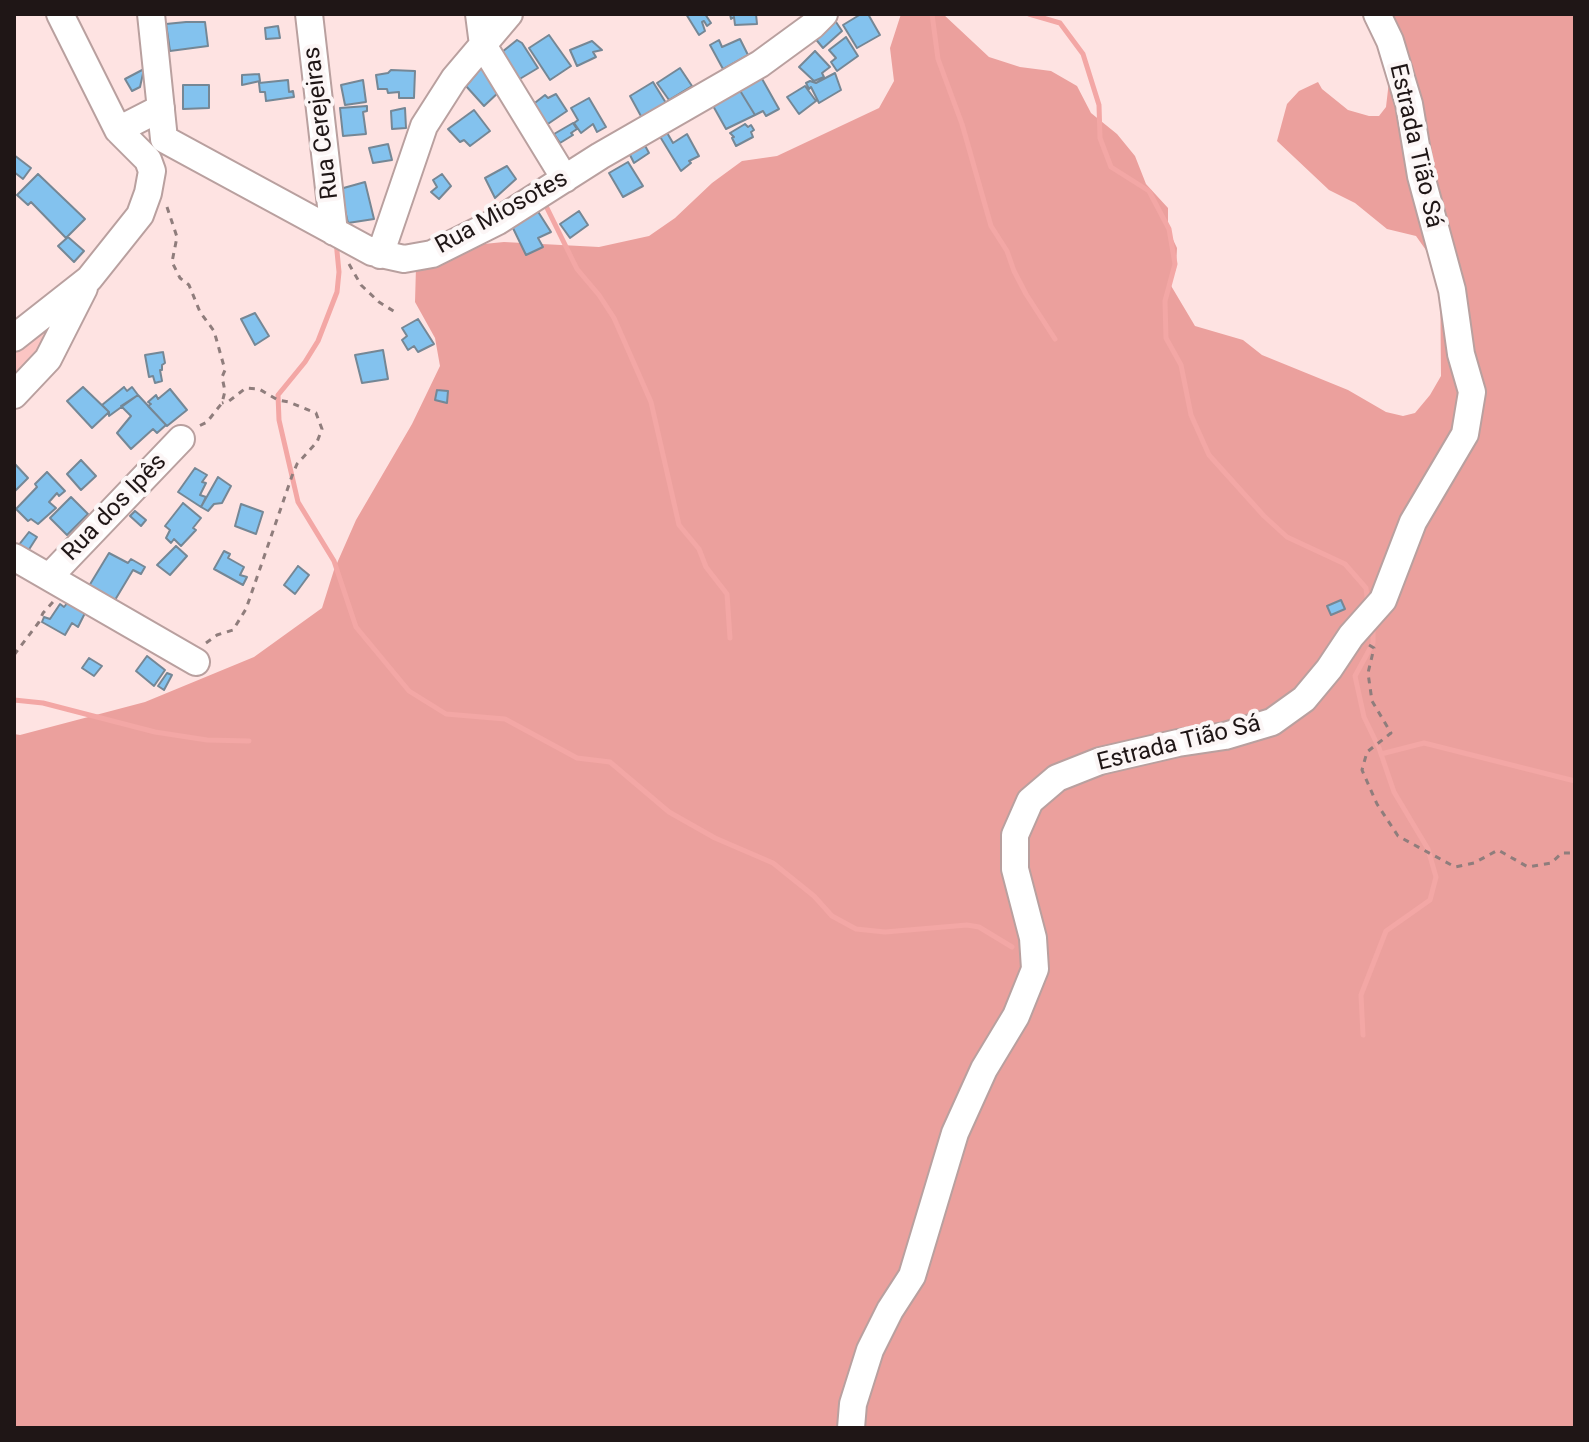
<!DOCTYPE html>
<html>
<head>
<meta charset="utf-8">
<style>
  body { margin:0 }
  #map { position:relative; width:1589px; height:1442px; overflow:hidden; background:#fee3e2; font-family:Roboto,sans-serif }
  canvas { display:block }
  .frame { position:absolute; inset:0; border:16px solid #1f1616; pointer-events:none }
</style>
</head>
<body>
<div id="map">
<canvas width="1589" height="1442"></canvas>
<div class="frame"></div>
</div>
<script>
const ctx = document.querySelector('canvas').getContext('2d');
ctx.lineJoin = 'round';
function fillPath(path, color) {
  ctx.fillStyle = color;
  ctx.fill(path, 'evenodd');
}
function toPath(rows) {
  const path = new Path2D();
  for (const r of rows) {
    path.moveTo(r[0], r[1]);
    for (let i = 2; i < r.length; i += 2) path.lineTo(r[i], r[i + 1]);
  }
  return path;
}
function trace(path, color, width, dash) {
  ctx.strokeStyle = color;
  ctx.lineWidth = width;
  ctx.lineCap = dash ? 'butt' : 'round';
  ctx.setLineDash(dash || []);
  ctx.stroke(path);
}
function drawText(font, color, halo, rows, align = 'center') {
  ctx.font = font + ' Roboto,sans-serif';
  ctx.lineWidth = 8;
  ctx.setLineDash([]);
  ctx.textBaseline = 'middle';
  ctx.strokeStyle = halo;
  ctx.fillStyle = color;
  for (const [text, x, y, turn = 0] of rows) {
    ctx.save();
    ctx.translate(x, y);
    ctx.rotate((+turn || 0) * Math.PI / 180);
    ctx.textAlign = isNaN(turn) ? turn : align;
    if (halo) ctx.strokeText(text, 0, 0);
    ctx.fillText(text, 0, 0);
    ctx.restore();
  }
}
fillPath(toPath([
  [70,301,41,358,14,385,14,354]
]), '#fbc5c3');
fillPath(toPath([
  [901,14,943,14,989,57,1020,67,1051,71,1077,86,1091,113,1117,134,1135,156,1146,184,1168,208,1168,229,1177,248,1176,269,1170,284,1195,326,1243,340,1262,355,1348,390,1386,412,1403,416,1415,413,1430,395,1441,376,1440,270,1416,236,1387,229,1355,203,1329,190,1277,141,1287,104,1299,91,1318,82,1322,89,1348,110,1369,116,1379,116,1386,107,1392,55,1370,14,1575,14,1575,1428,14,1428,14,734,20,735,145,702,254,657,322,608,334,570,356,520,412,424,440,366,435,338,415,302,416,267,453,247,504,242,599,247,649,236,675,218,712,183,742,161,777,156,879,108,894,81,890,48]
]), '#eba09d');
trace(toPath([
  [932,14,938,59,962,124,991,226,1007,251,1014,271,1026,294,1055,339],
  [1029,14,1060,23,1083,54,1099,105,1100,138,1111,167,1149,191,1169,229,1175,264,1165,301,1166,338,1181,365,1191,415,1209,455,1264,516,1287,537,1345,564,1366,588,1368,605],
  [546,206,577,269,599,295,614,318,651,402,679,525,699,549,706,567,727,594,730,638],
  [336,241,339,272,337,292,318,341,305,362,278,395,279,420,298,502,334,561,356,627,409,691,446,714,505,719,577,758,610,762,669,812,715,838,773,863,814,896,832,916,856,929,885,932,967,925,979,927,1012,947],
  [14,700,43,703,155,732,207,740,249,741],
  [1381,754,1424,743,1575,781],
  [1363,1035,1361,995,1386,931,1430,900,1436,877,1428,849,1394,792,1379,748,1364,717,1355,676,1373,643,1373,626]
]), '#f3a7a5', 5);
const building = toPath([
  [686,14,705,14,711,23,707,26,704,21,702,22,705,31,699,35,686,14],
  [730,14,756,14,757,24,735,25,734,17,731,19,730,14],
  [861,14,868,14,880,35,857,48,843,25,861,14],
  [834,19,842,31,823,48,814,37,834,19],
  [186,22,205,22,208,46,170,51,166,24,186,22],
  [278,26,280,38,266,39,265,28,278,26],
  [549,35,571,66,550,80,529,48,549,35],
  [846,37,858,56,837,71,831,62,836,58,829,50,846,37],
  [740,39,748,55,723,69,710,45,719,40,722,47,740,39],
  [517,40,522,43,538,68,513,83,497,56,517,40],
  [592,41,602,50,593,52,596,57,577,66,570,50,592,41],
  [815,51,830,67,822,73,824,77,814,81,799,67,815,51],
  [481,68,486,68,500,91,484,106,466,86,481,68],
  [680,68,692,86,669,100,657,83,680,68],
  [144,69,140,87,132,91,125,79,144,69],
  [391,70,415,71,414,98,399,98,399,92,388,93,387,89,378,89,376,75,388,73,391,70],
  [835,73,841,90,819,103,811,87,809,89,806,83,810,81,816,83,835,73],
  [259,74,260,81,242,85,242,75,259,74],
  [761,77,779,109,766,116,763,111,755,115,739,89,761,77],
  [288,80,289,92,293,91,294,97,266,101,265,92,260,92,259,83,288,80],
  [363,80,366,102,345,105,341,85,363,80],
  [653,82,666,103,642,118,630,96,653,82],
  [183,85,209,85,209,108,183,109,183,85],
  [805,86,816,101,799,114,787,97,805,86],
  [739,89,755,115,726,129,712,104,739,89],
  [556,94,567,111,539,130,527,109,545,95,548,98,556,94],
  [589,98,606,127,597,132,593,124,581,133,574,123,578,120,571,108,589,98],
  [367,106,367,111,363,112,366,134,343,136,340,108,367,106],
  [405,108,406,128,392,129,391,111,405,108],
  [474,110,490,131,470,146,464,140,460,142,448,129,474,110],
  [573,123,577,129,571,133,573,135,560,143,554,134,573,123],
  [745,124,748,127,751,125,754,130,751,132,753,137,736,146,732,138,734,137,730,133,745,124],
  [666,131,673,143,687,134,699,156,689,161,691,163,681,171,659,135,666,131],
  [643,142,649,153,634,163,629,153,643,142],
  [388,144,392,160,373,163,369,148,388,144],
  [14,155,31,168,23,179,14,172,14,155],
  [628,162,643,186,623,197,609,173,628,162],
  [507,166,516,179,495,198,485,178,507,166],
  [38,174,85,219,66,238,31,202,28,205,17,195,38,174],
  [442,174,451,186,439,199,431,192,437,187,433,180,442,174],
  [365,182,374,219,348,223,340,189,365,182],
  [537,210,551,232,538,238,543,247,526,255,511,224,537,210],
  [579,211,588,225,570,238,560,224,579,211],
  [68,237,84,251,74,262,58,246,68,237],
  [255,313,269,336,255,345,241,319,255,313],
  [418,319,434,344,418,352,414,346,408,350,402,340,407,336,402,328,418,319],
  [383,350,388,379,362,383,355,355,383,350],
  [163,352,165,363,162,365,162,370,160,370,162,381,155,383,153,376,149,377,145,355,163,352],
  [83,387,109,412,92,428,67,401,83,387],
  [124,387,127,391,132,387,138,395,109,416,109,412,102,405,124,387],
  [170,389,187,410,167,426,148,406,151,404,148,402,156,395,158,399,170,389],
  [437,390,448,391,447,403,435,400,437,390],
  [138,395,166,425,157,433,153,429,131,449,117,433,131,416,121,406,138,395],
  [81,460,96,476,81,490,67,474,81,460],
  [14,463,28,478,14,492,14,463],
  [195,468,207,475,202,482,206,483,200,495,206,497,201,507,178,492,195,468],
  [47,472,65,491,59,496,57,493,49,502,56,508,38,524,31,519,28,521,16,509,37,487,35,484,47,472],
  [218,477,231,486,222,503,214,504,208,511,201,507,218,477],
  [71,497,88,514,67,535,50,518,71,497],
  [183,503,201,518,193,528,196,530,181,546,174,539,171,543,166,538,170,530,165,526,183,503],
  [241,504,263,512,256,534,235,526,241,504],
  [135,511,146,520,141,526,130,516,135,511],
  [29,532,37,537,28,551,18,546,29,532],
  [176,546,187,556,170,575,157,565,176,546],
  [224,551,230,554,228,558,244,567,240,575,247,577,243,585,214,569,224,551],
  [109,553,128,563,131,559,145,567,141,574,133,570,115,600,89,586,109,553],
  [298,566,309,575,295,594,284,585,298,566],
  [1341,600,1345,609,1331,615,1327,606,1341,600],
  [68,602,85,613,78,627,72,623,65,635,42,622,44,617,50,619,60,604,64,607,68,602],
  [147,656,165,670,154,686,136,671,147,656],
  [89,658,102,666,94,676,82,668,89,658],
  [167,673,172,675,164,690,158,686,167,673]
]);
fillPath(building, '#83c2ee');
trace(building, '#758795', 2);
const minor = toPath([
  [151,14,164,139],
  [309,14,334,232],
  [479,14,483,45,565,179],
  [118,130,161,108],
  [164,139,372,252,404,259,432,254,498,221,600,156,760,64,812,26,824,14],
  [380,255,424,126,454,79,509,14],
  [14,338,89,279,140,215,148,193,152,171,148,160,118,130,60,14],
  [14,395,48,359,84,288],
  [14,557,196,662],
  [49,577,181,439],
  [851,1428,853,1404,870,1350,890,1310,912,1276,955,1133,984,1069,1016,1016,1035,969,1033,938,1015,869,1015,835,1030,801,1057,778,1100,761,1178,743,1225,736,1272,722,1304,699,1329,669,1351,636,1383,600,1413,522,1465,434,1472,392,1461,354,1452,290,1421,176,1409,104,1390,41,1377,14]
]);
trace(minor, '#b9a09f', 30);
trace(toPath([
  [167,207,177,237,172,262,180,278,189,285,200,312,214,331,225,370,222,377,225,391,222,403,207,422,199,426],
  [349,264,361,285,379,302,395,312],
  [206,643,217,635,233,630,246,609,292,476,297,464,317,442,322,429,316,413,289,402,278,400,259,389,246,388,229,401,222,403],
  [1369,645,1374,648,1368,673,1372,701,1391,733,1367,752,1362,770,1377,804,1398,836,1455,867,1474,863,1498,850,1528,867,1551,863,1562,853,1575,853],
  [14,655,39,622,43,613,53,602]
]), '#8f7d7c', 3, [6, 6]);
trace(minor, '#fff', 26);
drawText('24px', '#1f1616', '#fcf6f6', [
  ["Rua Cerejeiras",322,123,-97],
  ["Estrada Tião Sá",1415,146,77],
  ["Rua Miosotes",502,213,-29],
  ["Rua dos Ipês",115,508,-46],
  ["Estrada Tião Sá",1179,744,-14]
]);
</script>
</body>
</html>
